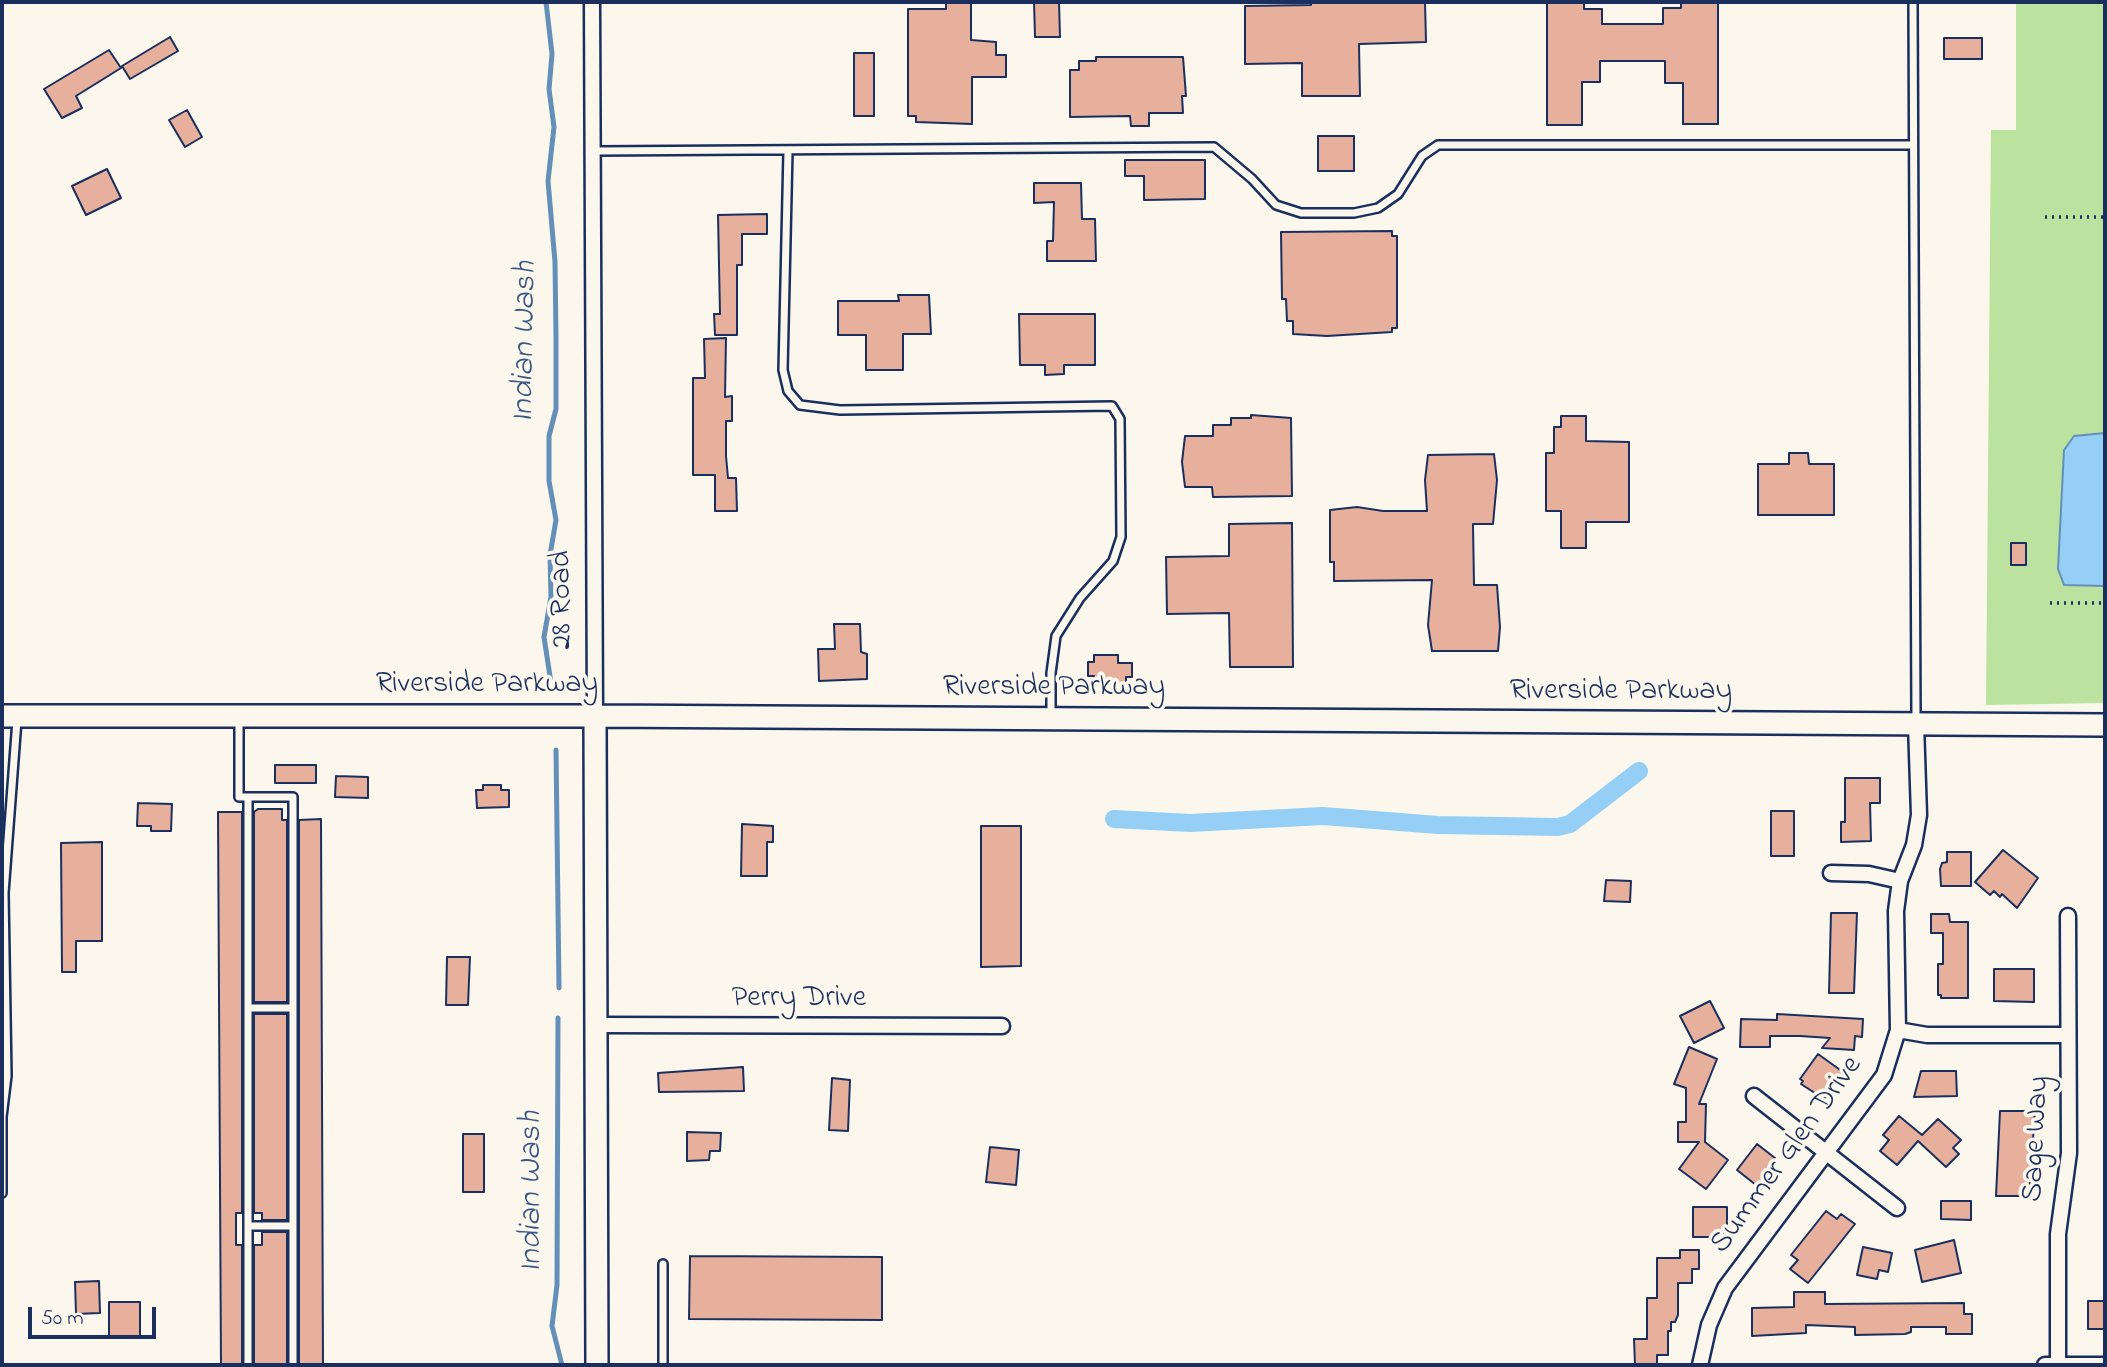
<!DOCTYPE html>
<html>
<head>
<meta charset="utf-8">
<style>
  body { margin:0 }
  #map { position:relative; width:2107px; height:1367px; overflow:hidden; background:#fbf7ec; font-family:"Indie Flower",sans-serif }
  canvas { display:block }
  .frame { position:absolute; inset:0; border:4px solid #1b2f5e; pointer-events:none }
  .scale { position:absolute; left:28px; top:1307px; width:128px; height:32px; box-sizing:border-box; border:4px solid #1b2f5e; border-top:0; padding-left:9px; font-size:21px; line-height:24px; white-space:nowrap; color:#1b2f5e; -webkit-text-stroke:5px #fbf7ec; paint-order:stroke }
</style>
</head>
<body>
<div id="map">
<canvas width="2107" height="1367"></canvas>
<div class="frame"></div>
<div class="scale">50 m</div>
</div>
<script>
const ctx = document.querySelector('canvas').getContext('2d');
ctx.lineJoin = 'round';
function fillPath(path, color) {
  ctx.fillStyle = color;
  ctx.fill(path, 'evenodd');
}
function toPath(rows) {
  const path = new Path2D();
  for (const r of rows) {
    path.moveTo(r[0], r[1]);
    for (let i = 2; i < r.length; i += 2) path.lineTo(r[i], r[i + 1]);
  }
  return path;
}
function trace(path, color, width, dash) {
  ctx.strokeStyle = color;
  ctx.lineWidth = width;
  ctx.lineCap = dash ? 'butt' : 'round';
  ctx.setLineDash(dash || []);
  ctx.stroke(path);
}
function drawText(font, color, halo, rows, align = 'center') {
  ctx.font = font + ' "Indie Flower",sans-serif';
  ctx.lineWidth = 7;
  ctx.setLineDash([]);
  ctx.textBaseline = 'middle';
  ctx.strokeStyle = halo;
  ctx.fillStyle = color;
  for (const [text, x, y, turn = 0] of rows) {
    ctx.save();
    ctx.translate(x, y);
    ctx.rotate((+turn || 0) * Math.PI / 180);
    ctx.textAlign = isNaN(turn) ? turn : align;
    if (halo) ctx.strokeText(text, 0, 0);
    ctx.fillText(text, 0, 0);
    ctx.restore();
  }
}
fillPath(toPath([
  [2016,2,2105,2,2105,703,1986,705,1991,130,2016,130]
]), '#bbe39f');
const water = toPath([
  [2105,433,2105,586,2064,585,2058,569,2064,450,2074,436,2105,433]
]);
fillPath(water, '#95cff5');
trace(water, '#648fb9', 2);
trace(toPath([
  [546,2,552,54,549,89,554,127,548,181,555,262,556,336,556,409,549,436,549,481,556,520,550,555,551,597,544,637,551,683],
  [556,750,559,988],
  [558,1018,557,1285,552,1326,562,1365]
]), '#648fb9', 5);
trace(toPath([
  [1114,819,1190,823,1323,816,1438,825,1558,827,1570,824,1639,771]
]), '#95cff5', 18);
const building = toPath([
  [946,2,971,2,971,40,996,42,996,55,1006,55,1006,77,972,77,972,124,916,122,916,116,908,116,908,9,946,9,946,2],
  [1034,2,1059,2,1060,37,1035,37,1034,2],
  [1311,2,1425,2,1426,42,1359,44,1360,96,1302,96,1302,63,1245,64,1245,6,1311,5,1311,2],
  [1547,2,1584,2,1584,9,1602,9,1602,24,1663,24,1663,8,1681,8,1681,2,1718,2,1718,124,1683,124,1683,83,1665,83,1665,61,1600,61,1600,82,1582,82,1582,125,1547,125,1547,2],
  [170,37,178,51,130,79,122,66,170,37],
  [1944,38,1982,38,1982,59,1944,59,1944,38],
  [109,50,121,68,76,96,82,108,62,118,44,89,109,50],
  [854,53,874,53,874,116,854,116,854,53],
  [1096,57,1183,57,1186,96,1182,96,1183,113,1149,113,1149,126,1131,126,1130,116,1070,117,1070,70,1079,70,1079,61,1096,61,1096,57],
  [187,110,202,137,185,147,169,120,187,110],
  [1318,136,1354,136,1354,171,1318,171,1318,136],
  [1125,160,1205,160,1205,199,1144,200,1144,176,1125,176,1125,160],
  [107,169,121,198,86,215,72,186,107,169],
  [1034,183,1081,183,1082,219,1095,219,1096,261,1047,261,1047,241,1053,241,1054,202,1034,203,1034,183],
  [767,214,767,234,742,234,742,265,737,265,737,335,715,335,714,314,720,314,718,215,767,214],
  [1392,231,1392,236,1397,236,1397,328,1392,328,1392,332,1327,336,1293,334,1293,321,1287,321,1286,299,1282,299,1281,232,1392,231],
  [898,295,929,295,931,334,903,334,903,370,866,370,866,335,838,335,838,301,899,301,898,295],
  [1019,314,1095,314,1095,365,1064,365,1064,374,1045,375,1045,365,1020,365,1019,314],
  [726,338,725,397,732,396,732,421,726,421,726,456,728,478,736,478,737,511,715,511,715,475,693,475,693,378,705,378,704,339,726,338],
  [1251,415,1291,418,1292,496,1213,497,1212,487,1185,487,1182,462,1185,436,1213,436,1213,425,1231,425,1231,418,1251,418,1251,415],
  [1561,416,1586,416,1586,441,1629,442,1629,522,1586,522,1586,548,1561,548,1561,511,1546,511,1546,453,1554,453,1554,427,1561,427,1561,416],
  [1789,453,1808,453,1809,464,1834,464,1834,515,1758,515,1758,464,1789,464,1789,453],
  [1494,454,1497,480,1493,524,1473,524,1474,585,1497,585,1500,627,1498,651,1432,651,1428,625,1432,580,1334,581,1334,562,1330,562,1330,510,1357,507,1383,511,1427,511,1425,480,1428,455,1494,454],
  [1292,523,1293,667,1230,667,1229,613,1167,614,1166,557,1229,556,1229,524,1292,523],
  [2011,543,2026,543,2026,565,2011,565,2011,543],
  [834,624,860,624,861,652,867,654,867,679,819,681,818,649,835,649,834,624],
  [1094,655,1118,655,1118,663,1132,663,1132,677,1126,677,1126,684,1094,684,1094,676,1088,676,1088,662,1094,662,1094,655],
  [275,765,316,765,316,783,275,783,275,765],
  [336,776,368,777,368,798,335,797,336,776],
  [1845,778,1880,778,1880,803,1870,803,1871,841,1841,842,1841,822,1845,822,1845,778],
  [483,785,501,785,501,790,509,790,509,807,477,808,476,790,483,790,483,785],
  [138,803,172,804,171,831,151,831,151,826,137,826,138,803],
  [258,809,282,809,282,820,287,820,287,1002,254,1002,254,812,258,809],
  [1771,811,1794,811,1794,856,1771,856,1771,811],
  [218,812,242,812,242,1213,236,1213,236,1245,242,1245,242,1365,221,1365,218,812],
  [321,819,323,1365,299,1365,299,820,321,819],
  [742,824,773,826,773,842,767,842,767,876,741,876,742,824],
  [981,826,1021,826,1021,966,981,967,981,826],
  [102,842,102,941,76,941,76,972,62,972,61,843,102,842],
  [2003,850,2038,878,2017,908,2002,894,2000,897,1994,891,1990,895,1975,882,2003,850],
  [1947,852,1971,852,1971,886,1941,886,1940,869,1942,863,1947,862,1947,852],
  [1606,880,1631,881,1630,902,1604,901,1606,880],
  [1831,913,1857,913,1854,993,1829,993,1831,913],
  [1931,914,1949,914,1950,922,1968,922,1968,998,1941,998,1941,995,1938,995,1938,964,1943,964,1943,933,1931,933,1931,914],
  [447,957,470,957,468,1005,446,1005,447,957],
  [1994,969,2034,969,2034,1002,1994,1001,1994,969],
  [1710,1001,1724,1028,1694,1043,1680,1016,1710,1001],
  [254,1014,287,1014,287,1220,262,1220,262,1213,254,1213,254,1014],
  [1777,1014,1863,1019,1862,1037,1855,1036,1854,1050,1822,1048,1830,1038,1800,1036,1770,1036,1770,1047,1740,1047,1741,1019,1777,1020,1777,1014],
  [1689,1047,1717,1059,1699,1104,1706,1104,1705,1142,1728,1160,1706,1189,1679,1169,1699,1142,1678,1142,1678,1122,1686,1122,1686,1088,1674,1084,1689,1047],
  [1818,1054,1843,1072,1824,1099,1801,1084,1803,1081,1800,1079,1818,1054],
  [743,1067,744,1091,659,1092,658,1073,743,1067],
  [1921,1071,1956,1071,1957,1096,1914,1097,1921,1071],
  [832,1078,850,1080,848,1131,829,1130,832,1078],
  [2000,1111,2035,1111,2029,1196,1996,1196,2000,1111],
  [1899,1116,1922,1135,1938,1119,1961,1140,1953,1148,1959,1154,1946,1167,1918,1141,1897,1165,1880,1151,1889,1140,1883,1135,1899,1116],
  [687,1132,721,1133,720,1151,710,1151,709,1160,687,1161,687,1132],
  [463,1134,484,1134,484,1192,463,1192,463,1134],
  [1757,1144,1775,1158,1769,1166,1773,1169,1771,1176,1761,1189,1737,1170,1757,1144],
  [990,1147,1019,1150,1016,1185,986,1182,990,1147],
  [1941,1201,1971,1201,1971,1220,1941,1219,1941,1201],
  [1693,1207,1727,1207,1727,1234,1723,1234,1723,1237,1693,1237,1693,1207],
  [1826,1211,1837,1219,1841,1214,1855,1224,1808,1283,1790,1269,1798,1260,1791,1255,1826,1211],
  [262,1232,287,1232,287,1365,254,1365,254,1245,262,1245,262,1232],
  [1954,1240,1961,1273,1922,1282,1915,1250,1954,1240],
  [1863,1247,1892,1253,1888,1272,1879,1270,1877,1279,1857,1275,1863,1247],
  [1680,1250,1699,1250,1699,1269,1692,1269,1692,1283,1678,1283,1678,1315,1675,1322,1671,1322,1671,1331,1668,1331,1668,1355,1657,1355,1657,1365,1635,1365,1634,1339,1647,1339,1647,1298,1657,1298,1657,1258,1680,1258,1680,1250],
  [690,1256,882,1257,882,1320,689,1319,690,1256],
  [99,1281,100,1313,76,1314,75,1282,99,1281],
  [1794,1292,1825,1292,1825,1304,1964,1303,1964,1314,1972,1314,1972,1334,1946,1334,1946,1327,1911,1327,1911,1332,1905,1334,1855,1335,1855,1327,1806,1325,1806,1333,1752,1336,1752,1308,1794,1307,1794,1292],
  [2088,1301,2105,1301,2105,1329,2088,1329,2088,1301],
  [109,1302,140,1302,140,1336,109,1336,109,1302]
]);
fillPath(building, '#e7b09d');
trace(building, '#1b2f5e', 2);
const lane = toPath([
  [1913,2,1916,722],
  [594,151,1214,147,1252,179,1276,205,1301,213,1354,213,1378,208,1398,194,1422,156,1438,145,1913,145],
  [788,151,783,370,788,391,800,405,840,410,1112,406,1120,419,1121,537,1113,561,1080,598,1056,636,1051,673,1051,715],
  [239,720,239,797,293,797,293,1365],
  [248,797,248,1365],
  [248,1008,293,1008],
  [2,1193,2,1117,7,1076,4,893,17,720],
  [248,1226,293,1226],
  [663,1365,663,1264]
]);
const street = toPath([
  [592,2,595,716],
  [1831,873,1869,874,1900,881],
  [597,1025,1002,1026],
  [1898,1030,1927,1035,2068,1035],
  [1754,1096,1897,1208],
  [1700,1365,1709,1325,1725,1288,1884,1075,1898,1030,1896,911,1900,881,1914,845,1919,815,1916,724],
  [2045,1365,2105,1365],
  [2058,1365,2058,1234,2069,1153,2068,916]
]);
const secondary = toPath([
  [2,716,595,716,2105,725],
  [595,716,597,1365]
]);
trace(lane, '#1b2f5e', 12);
trace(street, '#1b2f5e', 19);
trace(secondary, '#1b2f5e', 26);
trace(toPath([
  [2045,217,2105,217],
  [2050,603,2105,603]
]), '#1b2f5e', 3.5, [2, 5]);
trace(lane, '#fbf7ec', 7);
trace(street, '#fbf7ec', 14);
trace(secondary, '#fbf7ec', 21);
drawText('30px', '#1b2f5e', '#fbf7ec', [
  ["28 Road",564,600,-91],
  ["Riverside Parkway",487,686],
  ["Riverside Parkway",1054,689],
  ["Riverside Parkway",1621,693],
  ["Perry Drive",799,1000],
  ["Sage Way",2038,1139,-87],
  ["Summer Glen Drive",1788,1156,-54]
]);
drawText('italic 32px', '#3a5784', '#fbf7ec', [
  ["Indian Wash",527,342,-89],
  ["Indian Wash",534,1192,-90]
]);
</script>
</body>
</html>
